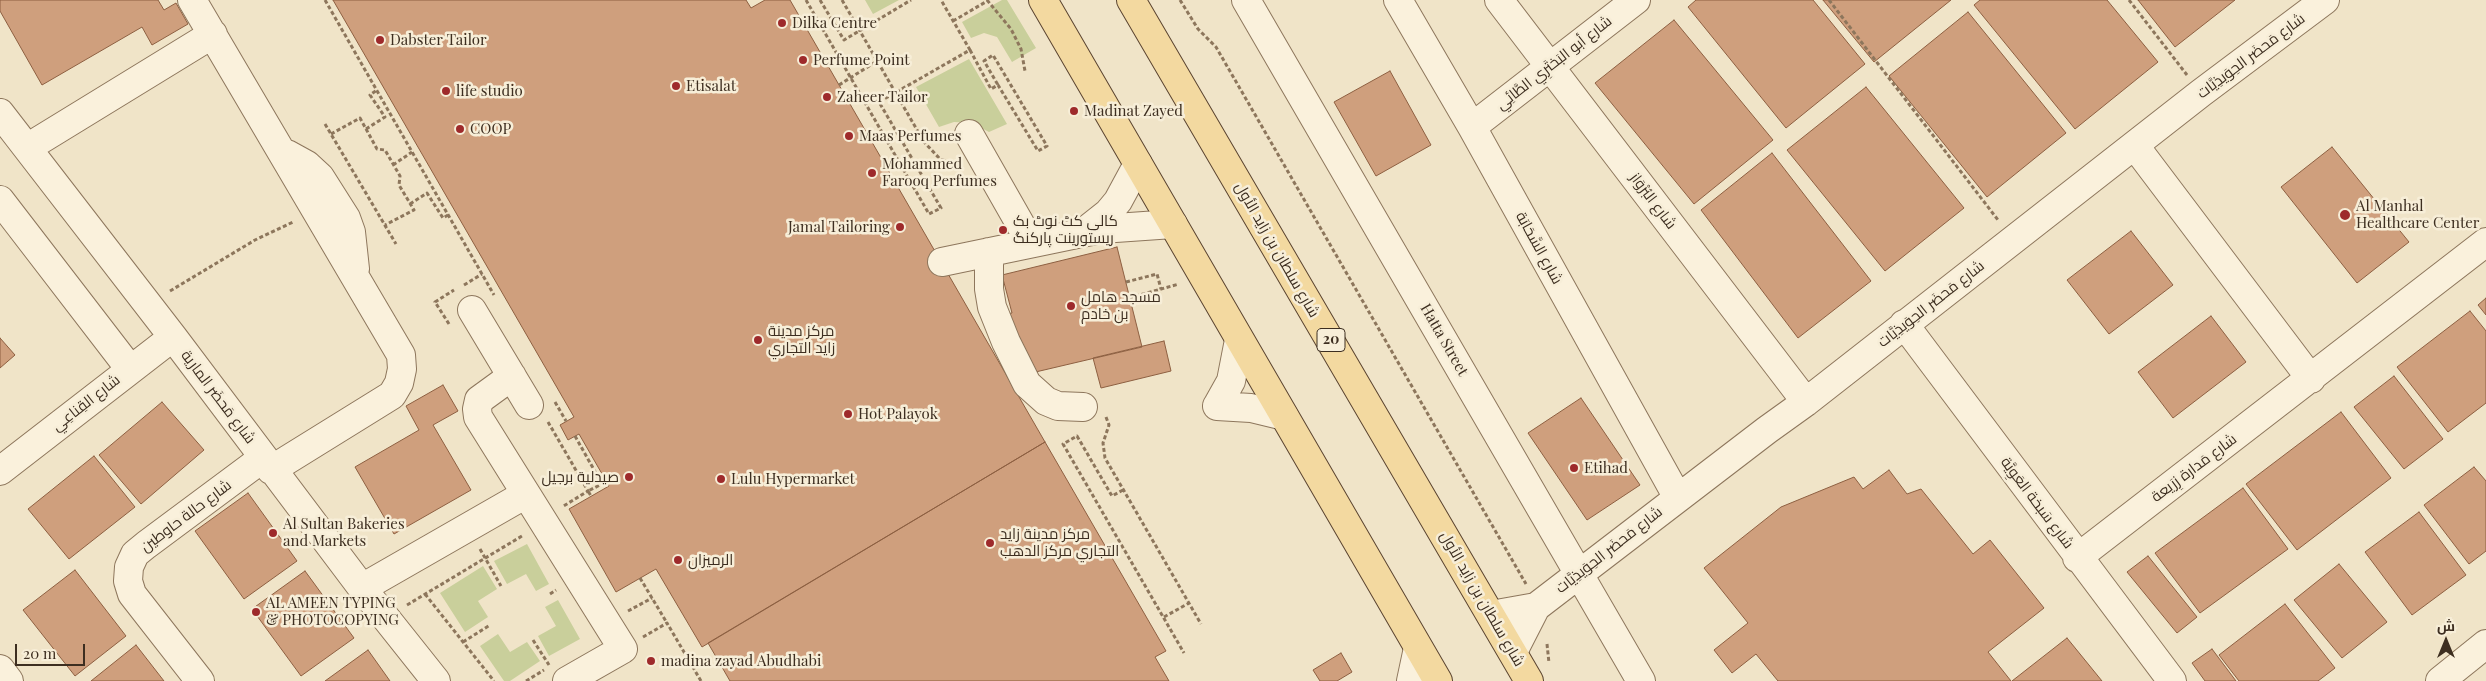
<!DOCTYPE html>
<html>
<head>
<meta charset="utf-8">
<style>
  body { margin:0 }
  #map { position:relative; width:2486px; height:681px; overflow:hidden; background:#f0e4c8; font-family:"Playfair Display",Cairo,serif }
  canvas { display:block }
  .north { position:absolute; left:2421px; top:616px; width:50px; height:50px; -webkit-text-stroke:4px #f7eed8; paint-order:stroke; rotate:0deg; font-size:14px; font-weight:700; line-height:20px; text-align:center; color:#3d2e20 }
  .north::after { content:''; display:block; margin:auto; width:18px; height:22px; background:#3d2e20; clip-path:polygon(50% 0,100% 100%,50% 72%,0 100%) }
  .scale { position:absolute; left:15px; top:644px; width:70px; height:22px; box-sizing:border-box; border:2px solid #3d2e20; border-top:0; padding-left:6px; font-size:15px; line-height:18px; white-space:nowrap; color:#3d2e20; -webkit-text-stroke:4px #f7eed8; paint-order:stroke }
</style>
</head>
<body>
<div id="map">
<canvas width="2486" height="681"></canvas>
<div class="north">ش</div>
<div class="scale">20 m</div>
</div>
<script>
const ctx = document.querySelector('canvas').getContext('2d');
ctx.lineJoin = 'round';
function fillPath(path, color) {
  ctx.fillStyle = color;
  ctx.fill(path, 'evenodd');
}
function toPath(rows) {
  const path = new Path2D();
  for (const r of rows) {
    path.moveTo(r[0], r[1]);
    for (let i = 2; i < r.length; i += 2) path.lineTo(r[i], r[i + 1]);
  }
  return path;
}
function trace(path, color, width, dash) {
  ctx.strokeStyle = color;
  ctx.lineWidth = width;
  ctx.lineCap = dash ? 'butt' : 'round';
  ctx.setLineDash(dash || []);
  ctx.stroke(path);
}
function drawText(font, color, halo, rows, align = 'center') {
  ctx.font = font + ' "Playfair Display",Cairo,serif';
  ctx.lineWidth = 5;
  ctx.setLineDash([]);
  ctx.textBaseline = 'middle';
  ctx.strokeStyle = halo;
  ctx.fillStyle = color;
  for (const [text, x, y, turn = 0] of rows) {
    ctx.save();
    ctx.translate(x, y);
    ctx.rotate((+turn || 0) * Math.PI / 180);
    ctx.textAlign = isNaN(turn) ? turn : align;
    if (halo) ctx.strokeText(text, 0, 0);
    ctx.fillText(text, 0, 0);
    ctx.restore();
  }
}
fillPath(toPath([
  [865,0,899,0,873,14],
  [1002,0,1007,0,1036,48,1012,62,997,37,984,33,971,38,962,22],
  [969,59,1007,124,989,132,972,123,954,122,939,127,916,87],
  [527,544,549,584,536,591,526,574,507,584,494,561],
  [483,566,497,589,478,601,488,617,465,632,440,593],
  [558,600,580,639,549,656,538,636,556,626,545,607],
  [498,634,510,652,527,642,540,661,510,681,504,681,480,646]
]), '#c9cf9b');
const building = toPath([
  [0,0,158,0,164,10,176,3,188,24,152,45,142,27,42,85,0,11,0,0],
  [333,0,746,0,751,8,765,0,790,0,1045,442,702,647,656,569,616,592,569,509,609,486,579,434,568,440,560,425,574,417,333,0],
  [1696,0,1813,0,1865,64,1786,128,1688,7,1696,0],
  [1823,0,1951,0,1874,62,1823,0],
  [1980,0,2107,0,2158,62,2075,129,1974,5,1980,0],
  [2138,0,2235,0,2175,47,2138,0],
  [1968,12,2066,133,1987,197,1889,76,1968,12],
  [1674,20,1773,140,1694,204,1595,83,1674,20],
  [1390,71,1431,145,1376,176,1334,102,1390,71],
  [1866,87,1964,208,1885,271,1787,150,1866,87],
  [2332,147,2409,242,2357,283,2281,187,2332,147],
  [1772,153,1871,281,1798,338,1701,210,1772,153],
  [2131,231,2173,285,2109,334,2067,280,2131,231],
  [1117,247,1142,347,1027,374,1007,314,1012,313,1002,275,1117,247],
  [2486,298,2486,315,2478,305,2486,298],
  [2470,311,2486,331,2486,403,2448,432,2397,367,2470,311],
  [2211,316,2246,362,2173,418,2138,372,2211,316],
  [0,338,15,355,0,368,0,338],
  [1164,341,1171,371,1101,388,1093,358,1164,341],
  [2394,376,2443,439,2404,469,2354,407,2394,376],
  [443,385,458,411,433,425,471,490,394,534,355,467,419,430,406,406,443,385],
  [1581,398,1640,485,1587,520,1528,433,1581,398],
  [162,402,204,450,141,504,99,455,162,402],
  [2341,412,2391,478,2297,550,2246,484,2341,412],
  [1045,442,1166,651,1155,657,1169,681,730,681,708,643,1045,442],
  [94,456,135,507,69,559,28,509,94,456],
  [2474,467,2486,481,2486,551,2469,564,2424,505,2474,467],
  [1889,470,1907,494,1921,489,1973,554,1990,540,2044,608,1988,652,2011,681,1778,681,1756,654,1732,673,1714,650,1748,623,1704,568,1781,507,1854,477,1863,489,1889,470],
  [2243,488,2288,549,2200,613,2155,553,2243,488],
  [248,493,297,561,244,599,195,531,248,493],
  [2419,512,2466,575,2412,615,2365,552,2419,512],
  [2148,556,2197,617,2177,633,2127,572,2148,556],
  [2339,564,2387,622,2342,658,2294,600,2339,564],
  [75,570,126,636,75,676,23,610,75,570],
  [305,571,354,638,301,676,252,609,305,571],
  [2285,604,2335,668,2318,681,2239,681,2219,655,2285,604],
  [2067,638,2102,681,2012,681,2067,638],
  [136,645,164,681,91,681,136,645],
  [2212,649,2236,681,2205,681,2192,663,2212,649],
  [368,650,390,681,325,681,368,650],
  [1341,653,1352,672,1337,681,1320,681,1313,670,1341,653]
]);
fillPath(building, '#cf9f7d');
trace(building, '#8d5f41', 1);
const minor = toPath([
  [192,0,401,355,402,369,399,383,392,395,271,470],
  [1246,0,1641,681],
  [1398,0,1472,127,1678,498],
  [1499,0,1806,402],
  [0,113,173,337,362,588,436,681],
  [1472,127,1636,0],
  [969,134,1031,243],
  [2135,146,2311,379],
  [27,148,213,34],
  [287,154,307,165,320,177,346,218,351,232,355,269],
  [0,200,130,369],
  [1084,232,1108,213,1118,201,1138,164],
  [989,252,989,289,992,307,1006,342,1027,384,1046,401,1058,406,1083,407],
  [942,262,1101,229,1173,224],
  [472,310,529,405],
  [1904,324,2172,681],
  [512,376,479,400,477,409,478,417,623,649,567,681],
  [1217,406,1231,381,1239,340],
  [1217,406,1251,408,1284,416],
  [0,471,173,337],
  [2077,558,2486,242],
  [362,588,526,494],
  [1491,615,1536,607],
  [1513,652,1536,607,1767,430,1806,402,2201,93,2325,0],
  [0,669,9,681],
  [200,681,132,594,128,581,129,567,135,554,146,545,263,458],
  [1411,681,1418,648],
  [2440,681,2486,644]
]);
const major = toPath([
  [1043,0,1438,681],
  [1131,0,1529,681]
]);
trace(minor, '#8d765c', 30);
trace(major, '#5b4430', 30);
trace(toPath([
  [325,0,494,295],
  [806,0,929,214,941,208,879,102,970,50,941,0],
  [820,0,844,40,911,0],
  [842,0,924,142,940,159,958,165],
  [987,0,1011,29,1021,49,1025,71],
  [1180,0,1198,29,1216,47,1526,584],
  [1829,0,1998,220],
  [2129,0,2187,75],
  [953,21,989,0],
  [970,50,991,89,998,85,1038,151,1047,146,993,55,984,61,998,85],
  [839,85,877,61],
  [325,124,396,244],
  [366,129,385,117,370,95,377,90],
  [331,134,360,118,377,149,385,150,400,176,399,185,414,210,385,225],
  [393,165,412,152],
  [410,204,427,193,443,218,448,215],
  [1126,282,1157,274,1161,289],
  [464,285,482,274],
  [170,291,255,240,293,222],
  [1129,298,1179,284],
  [449,324,435,302,454,290],
  [555,402,566,421],
  [1106,417,1109,425,1103,443,1105,458,1201,624],
  [548,422,588,491,562,507],
  [575,436,602,484,588,491,591,496],
  [1123,490,1112,496,1077,436,1063,444,1184,653],
  [480,549,501,586],
  [640,578,667,623],
  [425,594,494,681],
  [550,594,556,590],
  [407,605,522,536],
  [628,611,652,598],
  [1164,617,1189,603],
  [643,637,667,623,701,681],
  [533,640,549,665],
  [463,642,490,625],
  [1547,644,1549,663],
  [526,681,544,670]
]), '#8d765c', 3, [4, 2.5]);
trace(minor, '#faf1dc', 28);
trace(major, '#f3d9a0', 28);
for (const [x, y, r, color] of [
  [782,23,5,"#9e2a2b"],
  [380,40,5,"#9e2a2b"],
  [803,60,5,"#9e2a2b"],
  [676,86,5,"#9e2a2b"],
  [446,91,5,"#9e2a2b"],
  [827,97,5,"#9e2a2b"],
  [1074,111,5,"#9e2a2b"],
  [460,129,5,"#9e2a2b"],
  [849,136,5,"#9e2a2b"],
  [872,173,5,"#9e2a2b"],
  [2345,215,6,"#9e2a2b"],
  [900,227,5,"#9e2a2b"],
  [1003,230,5,"#9e2a2b"],
  [1071,306,5,"#9e2a2b"],
  [758,340,5,"#9e2a2b"],
  [848,414,5,"#9e2a2b"],
  [1574,468,5,"#9e2a2b"],
  [629,477,5,"#9e2a2b"],
  [721,479,5,"#9e2a2b"],
  [273,533,5,"#9e2a2b"],
  [990,543,5,"#9e2a2b"],
  [678,560,5,"#9e2a2b"],
  [256,612,5,"#9e2a2b"],
  [651,661,5,"#9e2a2b"]
]) {
  const dot = new Path2D();
  dot.arc(x, y, r, 0, 2 * Math.PI);
  ctx.fillStyle = color;
  ctx.fill(dot);
  trace(dot, '#f7eed8', 2);
}
for (const [x, y, w] of [
  [1331,340,28]
]) {
  const box = new Path2D();
  box.roundRect(x - w / 2, y - 11.5, w, 23, 4);
  ctx.fillStyle = '#f7eed8';
  ctx.fill(box);
  trace(box, '#3d2e20', 1);
}
drawText('bold 14px', '#3d2e20', null, [
  ["20",1331,340]
]);
drawText('15px', '#3d2e20', '#f7eed8', [
  ["Dilka Centre",792,23],
  ["Dabster Tailor",390,40],
  ["Perfume Point",813,60],
  ["Etisalat",686,86],
  ["life studio",456,91],
  ["Zaheer Tailor",837,97],
  ["Madinat Zayed",1084,111],
  ["COOP",470,129],
  ["Maas Perfumes",859,136],
  ["Mohammed",882,164],
  ["Farooq Perfumes",882,181],
  ["Al Manhal",2356,206],
  ["Healthcare Center",2356,223],
  ["کالی کٹ نوٹ بک",1013,221],
  ["ریستورینت پارکنگ",1013,238],
  ["Jamal Tailoring",890,227,"right"],
  ["مسجد هامل",1081,297],
  ["بن خادم",1081,314],
  ["مركز مدينة",768,331],
  ["زايد التجاري",768,348],
  ["Hot Palayok",858,414],
  ["Etihad",1584,468],
  ["صيدلية برجيل",619,477,"right"],
  ["Lulu Hypermarket",731,479],
  ["Al Sultan Bakeries",283,524],
  ["and Markets",283,541],
  ["مركز مدينة زايد",1000,534],
  ["التجاري مركز الدهب",1000,551],
  ["الرميزان",688,560],
  ["AL AMEEN TYPING",266,603],
  ["& PHOTOCOPYING",266,620],
  ["madina zayad Abudhabi",661,661]
], 'left');
drawText('15px', '#3d2e20', '#f7eed8', [
  ["شارع مَحضَر الحِوَيذِيَّات",2251,56,-37],
  ["شارع أبو البَختَرِي الطَّائِي",1554,63,-38],
  ["شارع البُرْوَاز",1653,201,53],
  ["شارع السَّحَابَة",1539,248,61],
  ["شارع سلطان بن زايد الأول",1277,250,60],
  ["شارع مَحضَر الحِوَيذِيَّات",1931,304,-38],
  ["Hatta Street",1444,340,60],
  ["شارع مَحضَر المارية",218,397,53],
  ["شارع القِناعِي",86,403,-38],
  ["شارع مَدارة زِرَيعة",2194,468,-37],
  ["شارع سَبخة العَوِيَّة",2037,503,53],
  ["شارع حالة حاوطين",186,516,-37],
  ["شارع مَحضَر الحِوَيذِيَّات",1609,550,-38],
  ["شارع سلطان بن زايد الأول",1482,599,60]
]);
</script>
</body>
</html>
